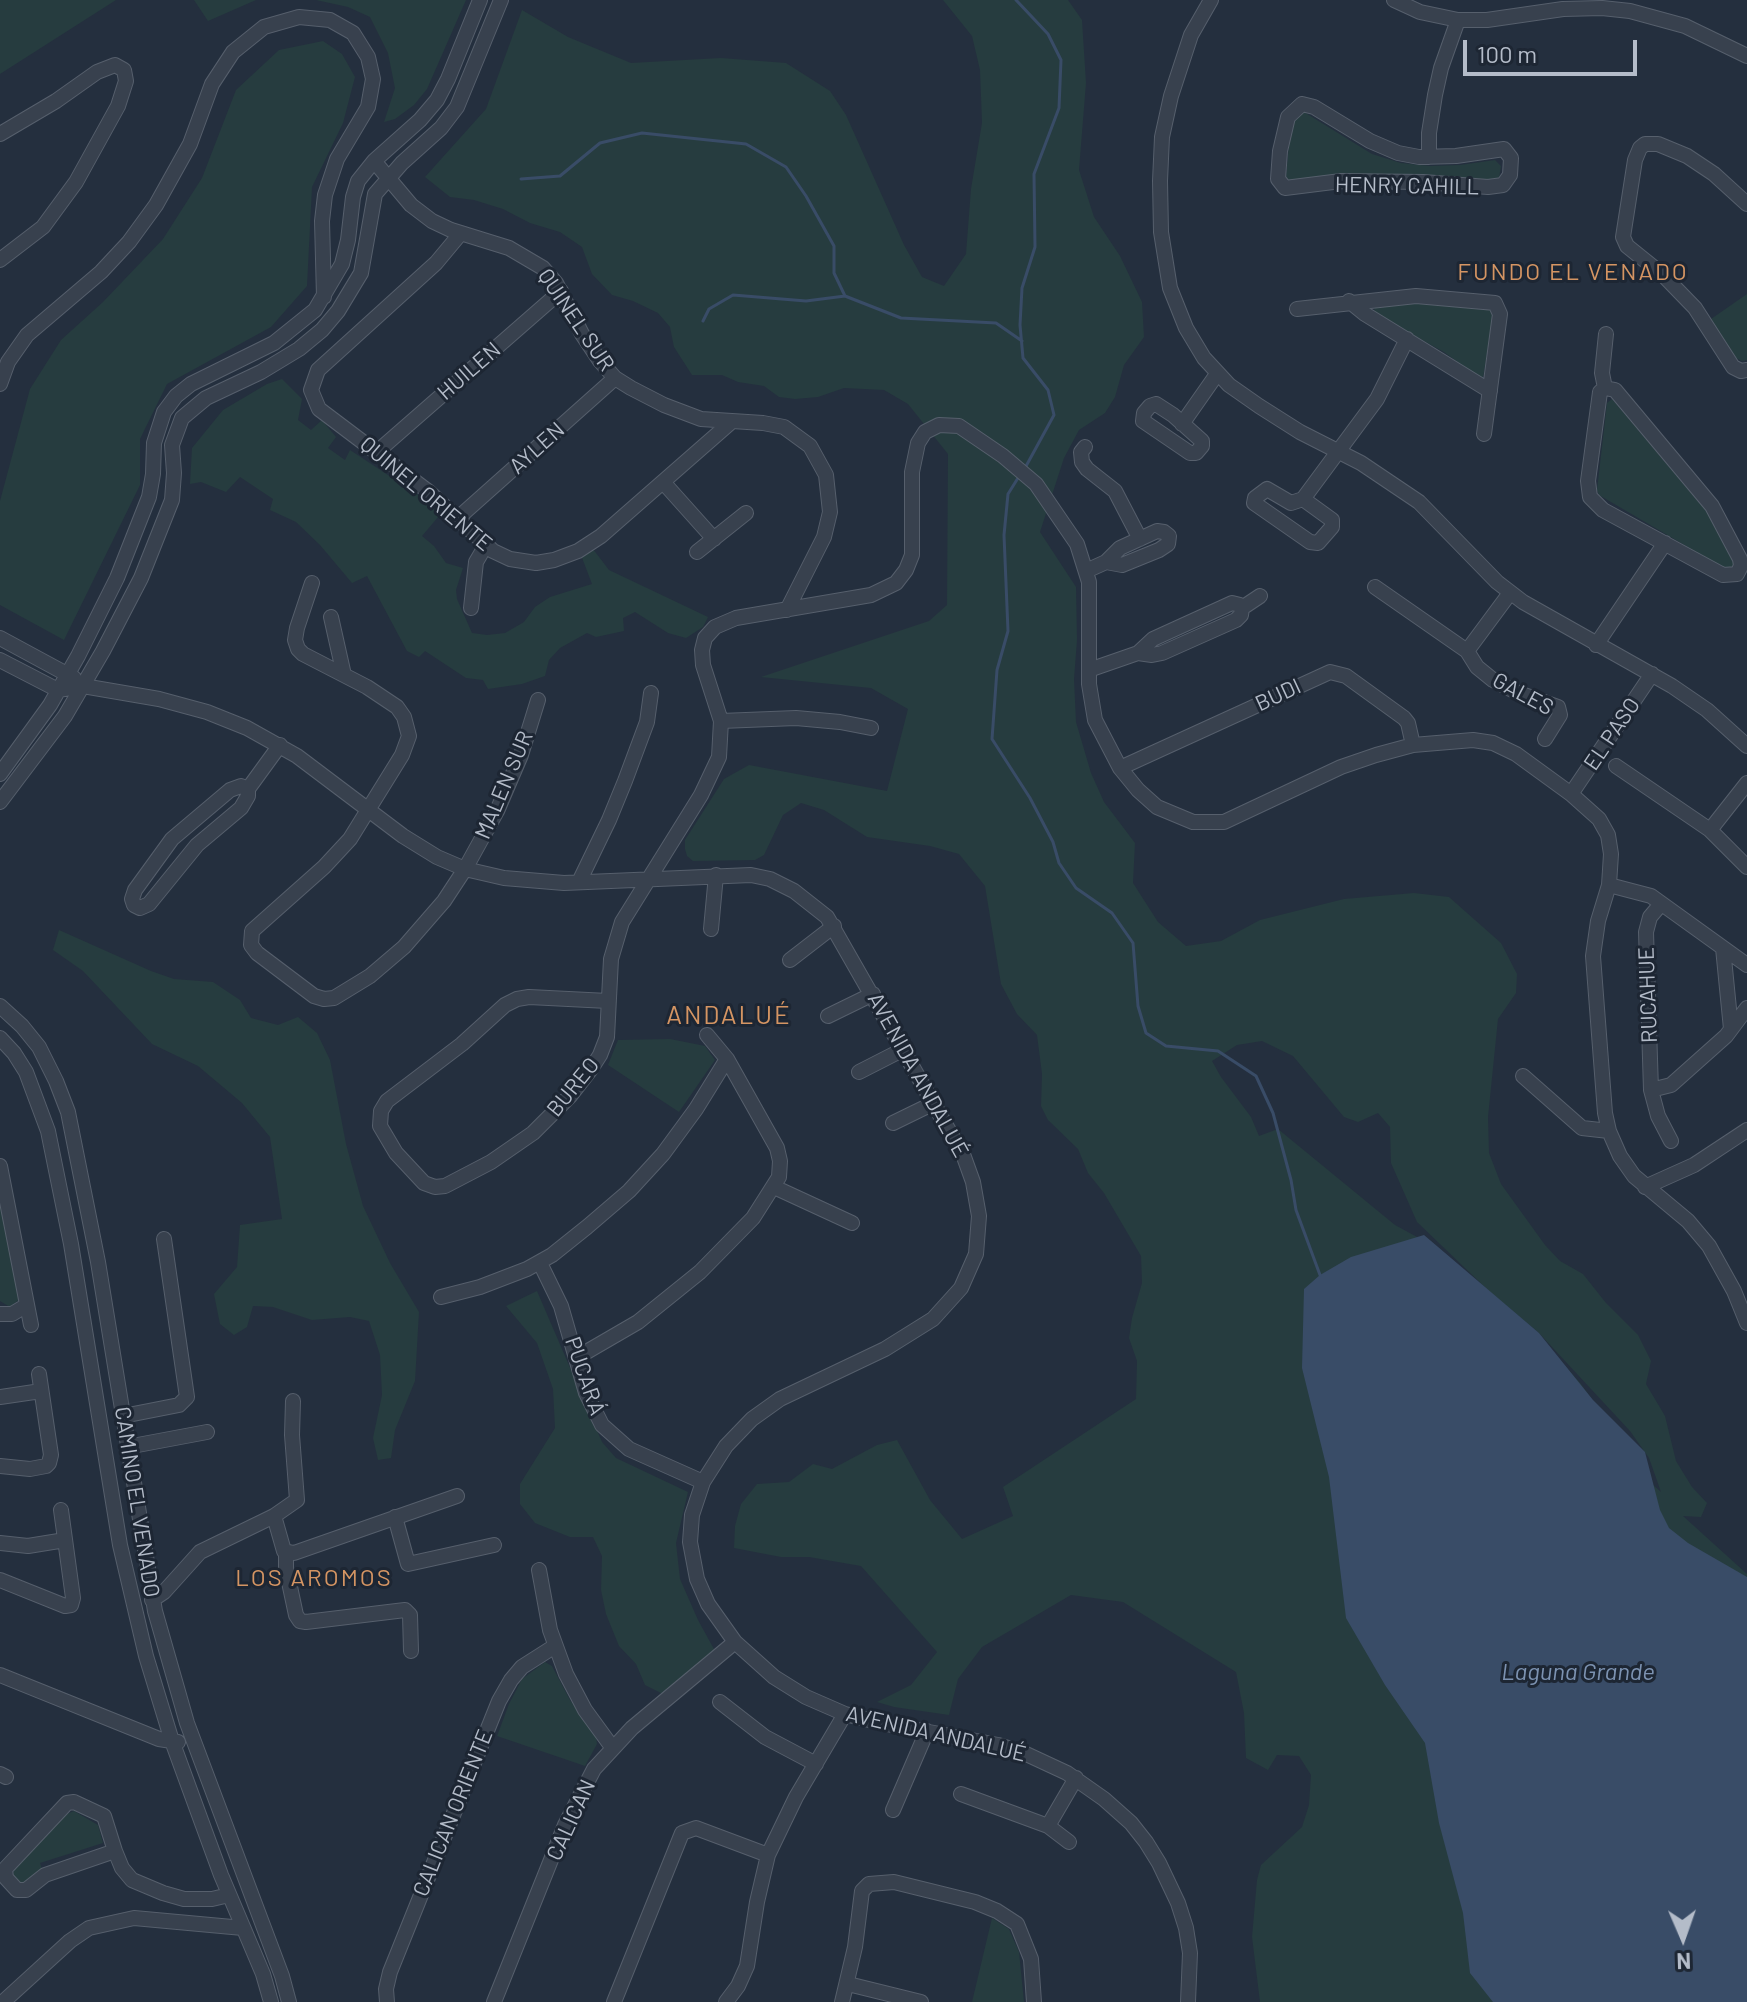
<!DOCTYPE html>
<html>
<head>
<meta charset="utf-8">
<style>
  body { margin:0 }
  #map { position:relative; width:1747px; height:2002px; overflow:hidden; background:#242f3e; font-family:Barlow,sans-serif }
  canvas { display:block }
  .north { position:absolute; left:1643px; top:1898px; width:80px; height:80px; -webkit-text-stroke:6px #1d2633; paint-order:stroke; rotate:178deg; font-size:22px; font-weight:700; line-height:32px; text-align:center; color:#b4bcc9 }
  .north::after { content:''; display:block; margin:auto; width:28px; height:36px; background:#b4bcc9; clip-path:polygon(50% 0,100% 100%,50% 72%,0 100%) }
  .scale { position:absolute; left:1463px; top:40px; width:174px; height:36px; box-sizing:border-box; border:4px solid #b4bcc9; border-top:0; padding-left:10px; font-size:24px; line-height:28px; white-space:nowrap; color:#b4bcc9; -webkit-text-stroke:6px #1d2633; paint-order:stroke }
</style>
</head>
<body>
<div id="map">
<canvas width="1747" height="2002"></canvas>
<div class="north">N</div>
<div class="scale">100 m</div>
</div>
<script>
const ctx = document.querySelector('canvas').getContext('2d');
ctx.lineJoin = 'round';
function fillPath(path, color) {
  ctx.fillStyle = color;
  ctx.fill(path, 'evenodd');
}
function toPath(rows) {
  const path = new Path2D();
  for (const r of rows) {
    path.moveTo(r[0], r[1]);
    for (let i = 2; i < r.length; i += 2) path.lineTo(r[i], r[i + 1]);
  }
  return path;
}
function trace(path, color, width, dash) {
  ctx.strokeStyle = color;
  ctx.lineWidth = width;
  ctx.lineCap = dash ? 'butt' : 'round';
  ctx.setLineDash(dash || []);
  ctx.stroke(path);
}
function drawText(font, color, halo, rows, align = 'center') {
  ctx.font = font + ' Barlow,sans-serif';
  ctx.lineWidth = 6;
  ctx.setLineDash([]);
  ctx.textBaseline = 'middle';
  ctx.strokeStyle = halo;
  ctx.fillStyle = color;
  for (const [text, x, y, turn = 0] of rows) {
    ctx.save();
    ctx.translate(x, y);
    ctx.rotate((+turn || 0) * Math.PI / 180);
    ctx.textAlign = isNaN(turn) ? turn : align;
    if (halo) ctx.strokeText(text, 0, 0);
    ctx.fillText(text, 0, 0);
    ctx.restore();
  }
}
fillPath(toPath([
  [0,0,116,0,0,74],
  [194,0,256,0,208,21],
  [316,0,466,0,427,89,414,105,395,119,384,122,395,88,388,53,370,17,348,7],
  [943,0,1068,0,1082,20,1086,83,1079,170,1094,217,1120,256,1142,302,1144,337,1124,365,1115,397,1105,413,1079,430,1064,458,1040,532,1076,587,1077,640,1074,679,1076,722,1091,773,1104,802,1135,843,1133,883,1158,922,1186,946,1221,941,1260,920,1344,899,1414,893,1449,897,1501,943,1517,974,1516,993,1498,1019,1488,1117,1489,1153,1501,1184,1545,1245,1560,1261,1583,1274,1606,1303,1638,1335,1651,1361,1646,1384,1665,1416,1676,1461,1692,1487,1707,1503,1701,1517,1683,1516,1747,1574,1747,2002,1260,2002,1252,1937,1257,1880,1261,1865,1302,1827,1309,1805,1311,1775,1299,1756,1277,1755,1268,1770,1246,1758,1244,1713,1236,1672,1123,1602,1071,1595,982,1647,958,1679,949,1715,894,1707,877,1702,911,1685,937,1652,861,1566,809,1557,781,1557,734,1548,735,1526,741,1504,757,1484,789,1482,813,1464,832,1469,877,1445,897,1440,930,1500,962,1539,1013,1516,1003,1487,1136,1399,1137,1361,1129,1338,1132,1318,1142,1283,1141,1256,1104,1193,1088,1173,1078,1149,1048,1120,1041,1106,1042,1074,1037,1035,1017,1014,1001,984,985,886,959,854,930,846,867,837,824,810,801,803,783,815,764,855,755,860,693,861,687,856,685,849,685,840,724,779,749,765,887,791,908,709,871,688,761,677,929,621,947,605,948,454,908,404,884,390,844,388,818,397,795,399,779,397,764,386,738,382,722,375,692,375,674,347,670,327,658,313,633,301,612,295,592,274,582,247,560,232,530,223,503,209,474,200,450,197,425,177,486,109,522,10,568,37,631,63,721,58,786,63,830,91,846,115,904,245,922,277,944,286,966,254,971,189,982,123,980,70,972,36],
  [1262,1041,1293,1056,1344,1117,1358,1122,1378,1113,1390,1127,1391,1163,1417,1222,1491,1293,1539,1333,1630,1431,1649,1458,1661,1492,1651,1483,1581,1384,1546,1345,1441,1250,1395,1225,1278,1129,1259,1136,1251,1117,1221,1077,1212,1061,1237,1045],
  [323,41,342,54,355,77,343,123,312,187,307,286,271,327,167,384,140,439,140,485,64,640,0,605,0,501,30,389,61,340,103,302,163,239,202,178,236,90,279,50],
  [1304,112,1372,154,1401,163,1430,166,1460,165,1495,160,1501,166,1499,178,1493,182,1388,174,1339,175,1290,182,1286,176,1290,134,1296,116],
  [1747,294,1747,360,1742,361,1732,356,1711,319],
  [1414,301,1494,309,1483,378,1479,378,1444,352,1376,315,1374,311,1376,305],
  [282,379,302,399,298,420,311,430,322,420,336,437,328,448,345,460,350,450,432,504,439,516,422,536,434,546,446,563,463,568,456,590,457,599,472,633,487,635,505,633,524,622,535,607,550,597,592,584,581,555,593,549,609,570,708,617,703,627,686,638,668,633,635,612,623,618,624,631,596,637,587,633,560,648,549,660,545,676,522,684,488,689,483,680,466,678,425,651,419,657,407,651,367,576,352,583,320,545,296,522,270,510,273,499,240,477,226,492,201,482,190,484,192,448,223,410,267,384],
  [1612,399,1712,518,1735,567,1727,570,1599,495,1597,490,1607,403],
  [59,930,151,971,174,979,213,982,240,1000,251,1018,278,1025,298,1017,317,1033,330,1060,346,1144,363,1206,390,1263,419,1312,415,1381,395,1430,391,1458,378,1460,373,1438,382,1395,380,1355,369,1321,350,1317,312,1320,273,1307,253,1306,247,1327,234,1335,220,1324,214,1294,237,1267,240,1225,282,1219,270,1137,242,1103,198,1066,152,1044,83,971,53,950],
  [670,1039,705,1046,715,1060,679,1112,608,1065,618,1040],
  [0,1195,21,1298,10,1307,0,1301],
  [537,1291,602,1442,616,1458,688,1492,676,1543,680,1579,698,1620,715,1651,663,1694,645,1685,636,1664,619,1646,606,1614,601,1590,602,1556,593,1537,570,1537,535,1523,520,1504,520,1484,555,1428,553,1389,537,1343,506,1306],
  [545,1662,552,1666,570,1700,596,1736,597,1744,585,1766,497,1736,509,1704,522,1679],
  [74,1811,98,1825,103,1843,40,1863,42,1869,23,1883,18,1881,13,1875,14,1868,67,1814],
  [992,1918,1009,1929,1019,1952,1024,2002,972,2002]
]), '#263c3f');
fillPath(toPath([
  [1424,1235,1539,1333,1593,1400,1645,1452,1660,1510,1669,1528,1688,1543,1747,1577,1747,2002,1493,2002,1470,1973,1463,1913,1439,1823,1425,1743,1385,1685,1346,1618,1329,1477,1302,1368,1304,1289,1320,1275,1351,1257]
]), '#394c67');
trace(toPath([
  [1016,0,1048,34,1061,60,1059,108,1034,174,1035,247,1022,288,1020,325,1023,358,1048,390,1054,415,1025,468],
  [521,179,560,176,600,143,642,133,746,144,786,167,806,196,834,246,834,273,845,296,901,318,996,323,1022,341],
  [703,321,709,309,733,295,806,301,845,296],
  [1018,478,1008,494,1004,535,1008,631,997,670,992,739,1030,798,1053,842,1059,863,1076,888,1112,913,1133,943,1138,1006,1146,1033,1166,1046,1218,1051,1256,1076,1273,1113,1291,1180,1296,1210,1320,1275]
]), '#394c67', 3);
const minor = toPath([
  [1211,0,1191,35,1171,96,1162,137,1160,181,1161,232,1170,288,1186,328,1204,358,1229,385,1259,406,1300,432,1361,463,1419,502,1497,582,1523,602,1672,686,1707,710,1747,746],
  [1394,0,1420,12,1458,20,1487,20,1563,9,1602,8,1630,11,1685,26,1747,56],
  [1302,104,1314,107,1370,141,1398,153,1419,157,1456,156,1504,149,1511,158,1510,175,1503,185,1488,187,1423,182,1341,181,1285,188,1278,179,1280,151,1288,117,1302,104],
  [0,134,56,101,97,72,115,65,124,70,126,81,118,106,76,182,43,227,0,260],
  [1429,157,1429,133,1435,95,1441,68,1458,20],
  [374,161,411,205,432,221,451,230,509,248,543,268,556,283,582,334,600,361,615,378,631,388,664,405,701,419,763,423,784,427,810,446,826,475,830,512,824,537,787,610],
  [1747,204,1714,174,1687,156,1658,144,1645,144,1640,148,1635,160,1623,237,1627,246,1663,275,1695,308,1733,367,1741,371,1747,370],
  [461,233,436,263,318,370,311,390,319,409,429,492,493,551,510,559,536,563,554,560,578,551,601,536,730,423],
  [1349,301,1365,314,1490,391],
  [1297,309,1416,296,1495,303,1500,314,1484,434],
  [0,384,8,362,27,335,101,272,129,242,156,205,190,144,212,84,233,52,264,27,299,17,330,20,353,33,368,57,373,79,368,107,337,159,325,195,322,221,324,297],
  [1605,388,1615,390,1712,506,1740,559,1741,566,1737,574,1723,575,1603,510,1590,497,1588,481,1600,392,1605,388,1602,373,1606,334],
  [1156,404,1173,415,1202,441,1202,446,1196,453,1190,453,1143,421,1144,413,1150,406,1156,404],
  [1182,424,1217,374],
  [1085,447,1081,452,1082,462,1087,469,1115,491,1140,539],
  [378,451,561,291],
  [663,482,714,539],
  [1303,499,1332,520,1332,527,1318,543,1310,542,1254,503,1255,498,1267,489,1291,503,1303,499,1377,399,1407,339],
  [458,518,615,378],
  [697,552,746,513],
  [1086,571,1106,562,1120,548,1157,531,1164,532,1169,536,1168,544,1159,550,1122,565,1106,562],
  [312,583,297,628,295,640,298,649,303,654,367,687,397,707,404,717,409,736,402,755,350,839,324,867,252,931,251,945,257,953,314,996,324,999,334,998,370,976,404,947,444,901,465,869,497,811,521,755,538,700],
  [1375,587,1467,651,1477,667,1493,680,1516,692,1558,707,1560,715,1545,739],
  [471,608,476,562,486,545],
  [1242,608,1260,596],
  [331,617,344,675],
  [0,638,74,678],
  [1596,645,1665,543],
  [1467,651,1510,593],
  [0,660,58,690,83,686,159,699,207,712,247,728,297,756,403,836,437,857,465,869,504,878,564,883,751,875,770,879,794,891,827,917,964,1157,973,1182,979,1216,976,1254,961,1288,933,1319,885,1349,780,1399,752,1419,726,1446,703,1482,692,1515,690,1542,697,1579,708,1604,735,1642,774,1677,806,1697,845,1714,881,1723,998,1745,1024,1753,1067,1773,1104,1799,1131,1823,1146,1842,1159,1863,1178,1903,1186,1928,1190,1953,1188,2002],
  [1089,670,1138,653,1153,639,1232,603,1240,605,1242,608,1241,615,1236,620,1162,653,1152,655,1138,653],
  [721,721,796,718,840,722,871,728],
  [1616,766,1710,830,1747,867],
  [1120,768,1330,672,1346,676,1404,718,1408,723,1413,745],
  [0,774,50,705,78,656,117,578,149,497,153,474,154,443,164,412,176,396,191,384,274,343,315,310,342,264,348,240,353,197,358,181,374,161,420,120,437,100,448,79,480,0],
  [248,789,248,796,241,808,197,845,149,904,140,908,134,905,132,899,135,890,172,839,230,790,241,786,248,789,280,745],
  [1571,794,1652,674],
  [0,802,65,716,103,651,141,578,172,500,174,473,172,445,182,418,206,398,261,372,299,349,322,330,338,311,361,273,375,194,402,163,441,128,457,107,501,0],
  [1710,830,1747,783],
  [579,882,609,820,625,781,647,722,651,693],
  [1609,885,1651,896,1747,965],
  [1661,904,1650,917,1646,932,1651,1090,1658,1116,1671,1141],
  [711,929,716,875],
  [1723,948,1731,1029],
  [790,960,834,926],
  [608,1001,529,997,517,999,505,1005,462,1044,387,1101,381,1111,380,1126,396,1153,424,1183,435,1187,445,1186,491,1162,533,1133,570,1096,591,1069,600,1055,607,1037,611,959,622,922,701,795,719,757,721,721,703,665,702,650,705,638,715,627,736,618,871,595,896,583,906,570,912,555,912,472,918,443,925,432,939,425,959,426,1003,456,1036,484,1077,544,1089,582,1089,684,1095,720,1120,768,1138,790,1157,807,1193,822,1224,822,1341,767,1376,755,1413,745,1473,740,1493,743,1516,754,1571,794,1599,819,1608,835,1611,854,1609,885,1598,921,1593,956,1605,1113,1609,1131,1620,1156,1634,1176,1688,1221,1709,1246,1734,1291,1747,1323],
  [0,1006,22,1026,39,1047,56,1081,68,1112,98,1262,155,1611,187,1723,282,1976,289,2002],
  [828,1016,873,994],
  [0,1038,14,1053,26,1072,48,1131,71,1244,120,1545,146,1656,172,1741,221,1875,263,1974,271,2002],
  [859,1072,904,1049],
  [1523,1076,1582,1128,1609,1131],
  [1651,1090,1671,1085,1726,1036,1747,1008],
  [893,1123,934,1103],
  [0,1166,31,1325],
  [774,1187,852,1223],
  [1645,1187,1694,1165,1747,1130],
  [540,1263,561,1306,586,1393,602,1425,629,1449,703,1482],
  [441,1297,480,1287,527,1269,552,1255,587,1227,629,1191,663,1154,696,1109,727,1059],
  [0,1314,12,1314,27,1305],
  [576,1358,638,1322,700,1272,753,1218,779,1177,780,1161,777,1148,727,1059,707,1035],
  [0,1397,41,1391],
  [123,1416,179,1405,187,1397,164,1239],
  [127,1447,207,1432],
  [0,1466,30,1469,46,1466,49,1463,51,1455,39,1374],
  [274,1516,284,1551,294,1553,457,1496],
  [395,1517,408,1564,494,1545],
  [0,1543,28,1546,65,1540],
  [286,1552,286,1568,296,1615,300,1621,306,1622,405,1610,410,1615,411,1651],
  [539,1570,550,1630,566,1674,585,1710,612,1747],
  [0,1580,65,1606,71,1605,73,1598,61,1510],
  [152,1600,164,1592,200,1552,274,1516,297,1500,292,1435,293,1401],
  [0,1675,159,1739,178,1742],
  [720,1702,765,1737,816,1764],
  [0,1774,6,1777],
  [961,1794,1048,1826,1069,1842],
  [74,1802,104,1816,115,1851,45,1875,26,1890,17,1890,6,1878,5,1869,67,1803,74,1802],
  [893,1810,927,1731],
  [1048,1826,1076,1778],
  [115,1851,122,1868,132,1880,163,1893,184,1899,212,1899,229,1895],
  [848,1984,921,2002],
  [3,2002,70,1941,89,1928,134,1918,243,1928],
  [387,2002,386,1989,390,1972,499,1701,511,1680,522,1667,555,1646],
  [494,2002,565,1825,594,1769,632,1728,735,1642],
  [614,2002,682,1833,696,1828,768,1855],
  [726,2002,738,1986,747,1966,757,1902,768,1855,796,1797,845,1714],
  [842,2002,855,1947,862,1891,869,1884,894,1882,975,1902,997,1911,1017,1924,1031,1959,1034,2002]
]);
trace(minor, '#565f6c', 16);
trace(minor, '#38414e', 14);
drawText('22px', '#b4bcc9', '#1d2633', [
  ["HENRY CAHILL",1407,186,1],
  ["QUINEL SUR",576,320,56],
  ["HUILEN",469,371,-41],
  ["AYLEN",537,448,-42],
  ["QUINEL ORIENTE",426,494,40],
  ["GALES",1523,694,28],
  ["BUDI",1278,695,-25],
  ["EL PASO",1612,734,-56],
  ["MALEN SUR",504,785,-67],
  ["RUCAHUE",1648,995,-92],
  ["AVENIDA ANDALUÉ",918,1075,61],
  ["BUREO",573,1087,-51],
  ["PUCARÁ",585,1376,71],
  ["CAMINO EL VENADO",137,1502,81],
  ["AVENIDA ANDALUÉ",936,1734,13],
  ["CALICAN ORIENTE",453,1813,-68],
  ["CALICAN",571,1820,-65]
]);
ctx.letterSpacing = '2px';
drawText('24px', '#d59563', '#1d2633', [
  ["FUNDO EL VENADO",1573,272],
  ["LOS AROMOS",314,1578]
]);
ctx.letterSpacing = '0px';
drawText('italic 24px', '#7c92b1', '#1d2633', [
  ["Laguna Grande",1578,1672]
]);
ctx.letterSpacing = '2px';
drawText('26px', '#d59563', '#1d2633', [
  ["ANDALUÉ",729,1015]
]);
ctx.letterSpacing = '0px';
</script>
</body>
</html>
